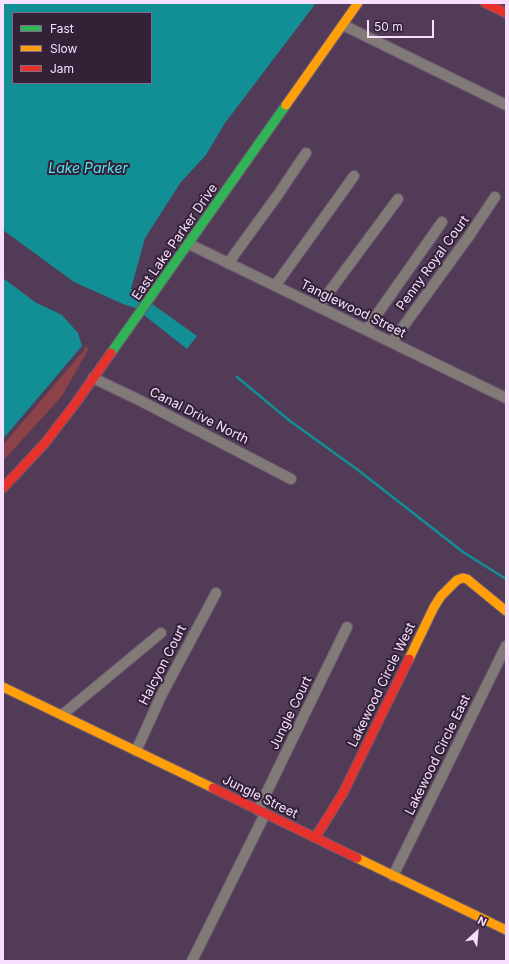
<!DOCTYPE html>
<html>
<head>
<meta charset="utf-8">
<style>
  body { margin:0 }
  #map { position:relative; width:509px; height:964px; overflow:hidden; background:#513b57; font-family:Inter,sans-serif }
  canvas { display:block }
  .frame { position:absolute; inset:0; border:4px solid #f7e0fd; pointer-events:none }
  .legend { position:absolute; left:12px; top:12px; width:140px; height:72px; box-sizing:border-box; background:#332138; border:1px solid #816d87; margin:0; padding:5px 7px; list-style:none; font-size:12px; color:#f7e0fd }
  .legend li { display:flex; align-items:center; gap:8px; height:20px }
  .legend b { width:20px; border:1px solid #816d87 }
  .north { position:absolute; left:457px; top:912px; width:40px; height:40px; -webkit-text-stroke:3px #332138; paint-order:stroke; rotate:26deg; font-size:11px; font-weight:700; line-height:16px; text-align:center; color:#f7e0fd }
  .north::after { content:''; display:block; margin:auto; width:14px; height:18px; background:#f7e0fd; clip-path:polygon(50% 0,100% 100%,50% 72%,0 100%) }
  .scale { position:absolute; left:367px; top:20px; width:67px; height:18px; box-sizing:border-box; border:2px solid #f7e0fd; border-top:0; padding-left:5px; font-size:12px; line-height:14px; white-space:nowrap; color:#f7e0fd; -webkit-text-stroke:3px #332138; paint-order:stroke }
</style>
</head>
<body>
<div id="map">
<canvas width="509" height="964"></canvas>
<div class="frame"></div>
<ul class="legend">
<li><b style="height:5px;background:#30b455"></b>Fast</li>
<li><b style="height:5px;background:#ff9f0a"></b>Slow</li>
<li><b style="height:5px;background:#e5322d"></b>Jam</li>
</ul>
<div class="north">N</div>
<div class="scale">50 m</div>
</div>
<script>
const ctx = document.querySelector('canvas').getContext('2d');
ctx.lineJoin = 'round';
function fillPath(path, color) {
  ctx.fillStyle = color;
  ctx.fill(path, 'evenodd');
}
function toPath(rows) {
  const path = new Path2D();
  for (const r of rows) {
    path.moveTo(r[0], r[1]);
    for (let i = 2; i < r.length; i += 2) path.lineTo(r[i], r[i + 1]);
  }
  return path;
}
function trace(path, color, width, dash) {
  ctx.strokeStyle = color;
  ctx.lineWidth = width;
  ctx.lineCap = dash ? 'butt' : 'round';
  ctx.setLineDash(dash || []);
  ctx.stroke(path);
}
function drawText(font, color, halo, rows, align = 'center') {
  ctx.font = font + ' Inter,sans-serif';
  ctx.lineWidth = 4;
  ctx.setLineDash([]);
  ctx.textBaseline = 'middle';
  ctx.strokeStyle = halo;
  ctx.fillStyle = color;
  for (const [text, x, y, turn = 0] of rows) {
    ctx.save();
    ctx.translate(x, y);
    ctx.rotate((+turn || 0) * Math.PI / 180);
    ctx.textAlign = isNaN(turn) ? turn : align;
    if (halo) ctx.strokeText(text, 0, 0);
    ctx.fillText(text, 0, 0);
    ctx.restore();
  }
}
fillPath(toPath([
  [83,335,88,350,62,396,3,461,3,445,85,349,86,344]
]), '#8c4249');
fillPath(toPath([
  [3,3,316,3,225,123,206,155,181,182,145,238,131,289,197,336,187,349,135,308,123,304,74,282,3,230],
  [13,13,151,13,151,83,13,83],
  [3,278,35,302,62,315,78,333,82,346,3,439]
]), '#128e95');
trace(toPath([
  [237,377,290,421,358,470,463,552,506,579]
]), '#128e95', 2.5);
const street = toPath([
  [343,25,506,105],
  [189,244,506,398],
  [229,264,234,255,277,196,306,153],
  [275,286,354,176],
  [318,307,398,199],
  [366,330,442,222],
  [392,342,469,236,495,197],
  [93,378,139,400,291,479],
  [62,715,161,633],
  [136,751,161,696,216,593],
  [258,810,347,627],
  [393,876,506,646],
  [192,961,265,814]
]);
const fast = toPath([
  [111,353,286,105]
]);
const slow = toPath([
  [286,105,358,3],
  [409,659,434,607,441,596,457,580,463,578,467,579,506,611],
  [3,687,213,788],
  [357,858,506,930]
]);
const jam = toPath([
  [485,3,506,13],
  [3,488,45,443,75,404,111,353],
  [213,788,357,858],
  [315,838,343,793,409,659]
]);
trace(street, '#6a586f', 12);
trace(fast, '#6a586f', 11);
trace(slow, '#6a586f', 11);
trace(jam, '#6a586f', 11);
trace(street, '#817a76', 10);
trace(fast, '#30b455', 9);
trace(slow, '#ff9f0a', 9);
trace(jam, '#e5322d', 9);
drawText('13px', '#f7e0fd', '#332138', [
  ["East Lake Parker Drive",175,242,-55],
  ["Penny Royal Court",433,263,-54],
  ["Tanglewood Street",353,309,26],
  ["Canal Drive North",199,416,27],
  ["Halcyon Court",163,665,-63],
  ["Lakewood Circle West",382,685,-64],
  ["Jungle Court",291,713,-64],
  ["Lakewood Circle East",438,755,-64],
  ["Jungle Street",260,797,26]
]);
drawText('italic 14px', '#4fe8ef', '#332138', [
  ["Lake Parker",88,169]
]);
</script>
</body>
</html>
